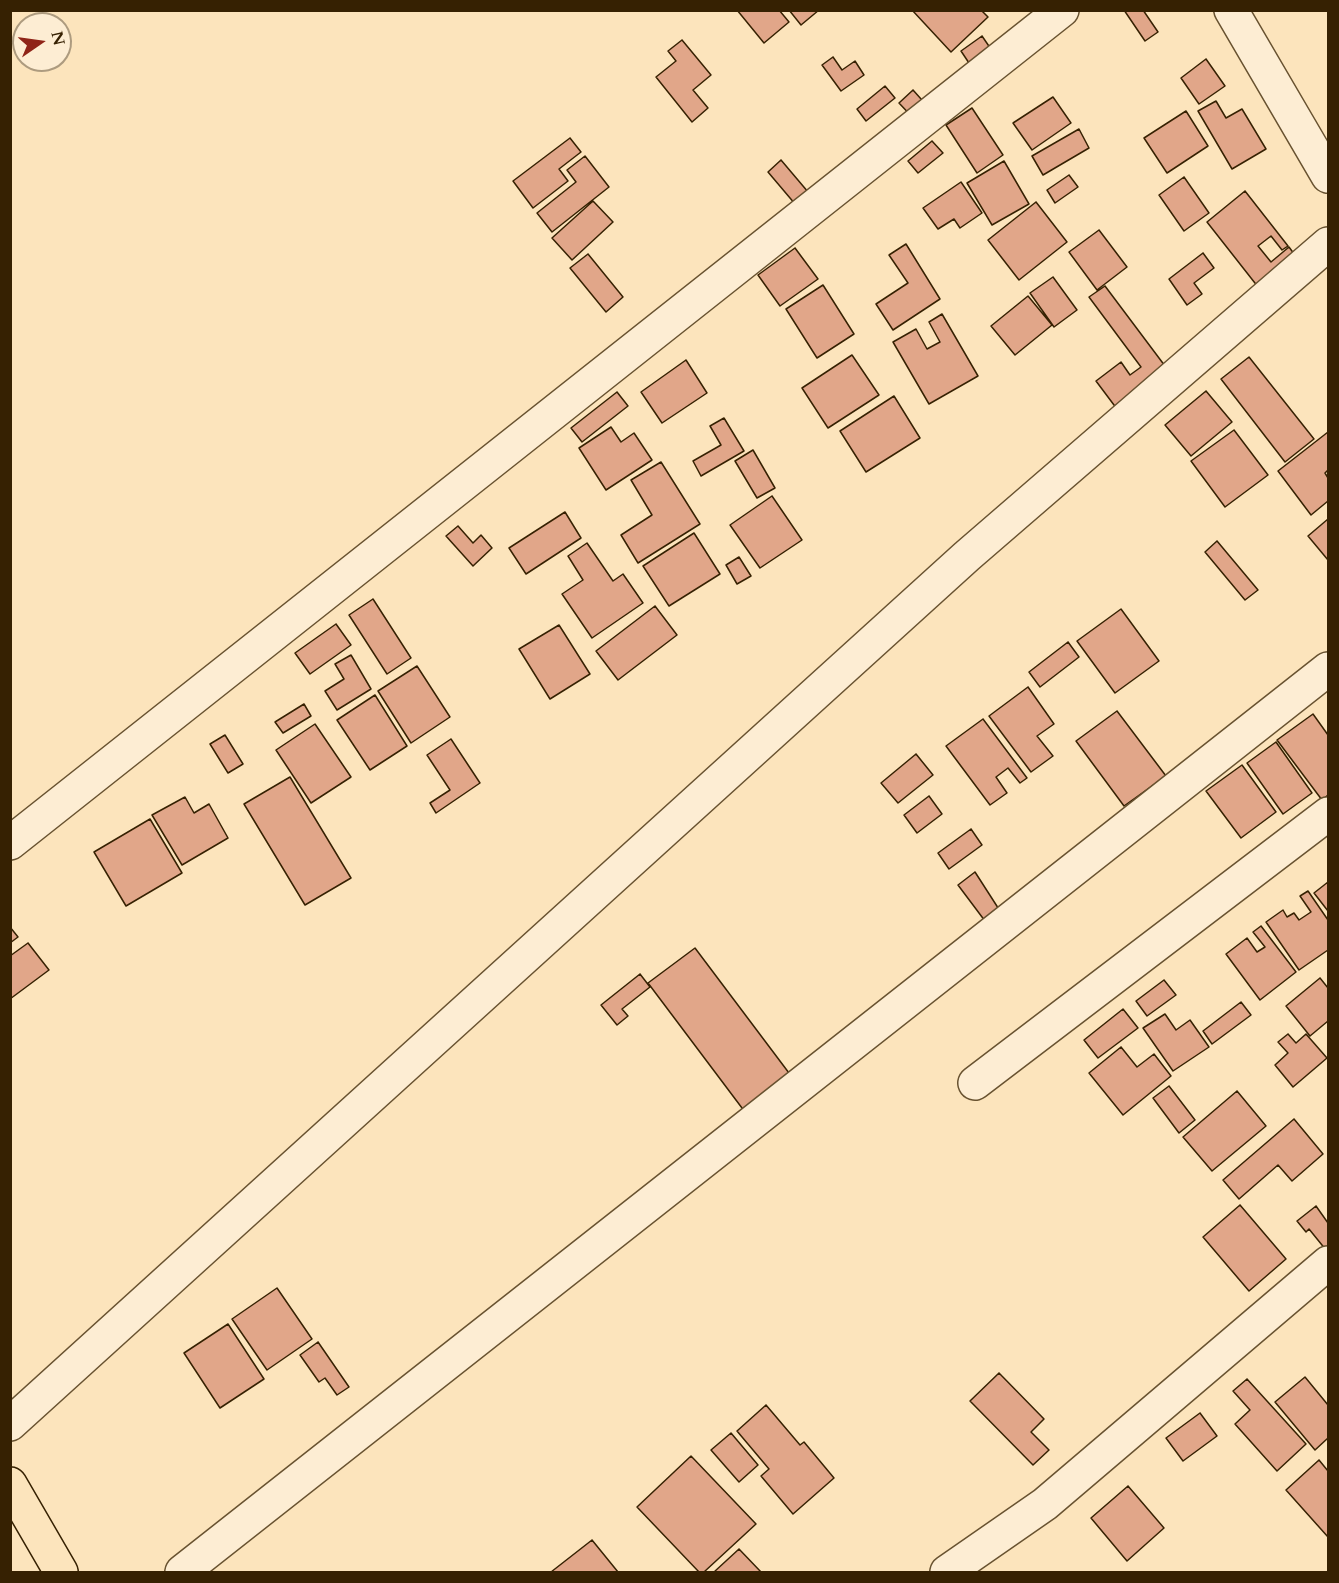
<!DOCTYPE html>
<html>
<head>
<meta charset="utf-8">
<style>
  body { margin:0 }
  #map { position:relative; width:1339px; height:1583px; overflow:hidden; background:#fce4bc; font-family:Cardo,serif }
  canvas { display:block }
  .frame { position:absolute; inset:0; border:12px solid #362102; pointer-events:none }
  .north { position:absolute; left:12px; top:12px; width:60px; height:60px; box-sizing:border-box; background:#fdedd3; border:2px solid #ad9b7f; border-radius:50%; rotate:77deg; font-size:16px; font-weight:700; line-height:24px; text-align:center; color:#362102 }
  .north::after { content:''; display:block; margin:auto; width:21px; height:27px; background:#8f2418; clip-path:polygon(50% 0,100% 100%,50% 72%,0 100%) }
</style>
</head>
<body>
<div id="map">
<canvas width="1339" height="1583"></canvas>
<div class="frame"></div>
<div class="north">N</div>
</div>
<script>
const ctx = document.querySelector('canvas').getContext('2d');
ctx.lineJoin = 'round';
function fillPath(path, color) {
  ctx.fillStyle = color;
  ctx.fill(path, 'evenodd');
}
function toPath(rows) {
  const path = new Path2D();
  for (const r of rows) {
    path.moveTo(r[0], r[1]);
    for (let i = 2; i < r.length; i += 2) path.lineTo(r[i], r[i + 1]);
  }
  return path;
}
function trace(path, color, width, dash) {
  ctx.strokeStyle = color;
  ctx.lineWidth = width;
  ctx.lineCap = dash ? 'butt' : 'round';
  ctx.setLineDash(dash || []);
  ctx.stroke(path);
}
const building = toPath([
  [737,10,779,10,789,22,764,43,737,10],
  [789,10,819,10,801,25,789,10],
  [912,10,981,10,988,17,951,52,912,10],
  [1124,10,1143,10,1158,32,1145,41,1124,10],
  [982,36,995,55,973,69,961,51,982,36],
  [682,40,711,75,693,90,708,108,692,122,656,77,676,61,668,51,682,40],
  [833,57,842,70,855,61,864,75,841,91,822,65,833,57],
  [1206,59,1225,86,1199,104,1181,78,1206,59],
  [885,86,895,98,866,121,857,109,885,86],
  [913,90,930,109,916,121,899,103,913,90],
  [1053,97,1071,123,1032,150,1013,123,1053,97],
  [1216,101,1226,118,1242,109,1266,149,1232,169,1198,111,1216,101],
  [972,108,1003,155,977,173,946,125,972,108],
  [1186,111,1208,146,1167,173,1144,138,1186,111],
  [1079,129,1089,148,1043,175,1032,156,1079,129],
  [570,138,581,152,559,169,568,181,533,208,513,181,570,138],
  [932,141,943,153,918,173,908,161,932,141],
  [585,156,609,187,552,232,537,213,576,182,567,170,585,156],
  [781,160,814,199,801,211,768,172,781,160],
  [1004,161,1029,204,992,225,967,183,1004,161],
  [1069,175,1078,187,1055,203,1047,190,1069,175],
  [1184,177,1209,213,1184,231,1159,195,1184,177],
  [961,182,982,213,960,228,954,219,938,229,923,208,961,182],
  [1245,191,1288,246,1282,250,1271,236,1258,246,1271,262,1289,247,1300,262,1262,292,1207,222,1245,191],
  [593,201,613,222,572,260,552,238,593,201],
  [1036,202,1067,242,1019,280,988,240,1036,202],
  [1099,230,1127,267,1097,290,1069,252,1099,230],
  [906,244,940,299,893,330,876,304,908,283,889,255,906,244],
  [795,248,818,279,780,306,758,275,795,248],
  [1203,253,1214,268,1194,283,1202,294,1187,305,1169,279,1203,253],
  [588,254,623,297,606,312,570,268,588,254],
  [1053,277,1077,310,1054,327,1030,293,1053,277],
  [823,285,854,334,817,358,786,309,823,285],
  [1105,286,1168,370,1117,409,1096,381,1121,362,1130,375,1141,367,1089,297,1105,286],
  [1028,296,1052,325,1015,355,991,326,1028,296],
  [942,314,978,376,929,404,893,342,916,329,927,349,940,342,929,322,942,314],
  [852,355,879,395,828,428,802,388,852,355],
  [1249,357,1314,439,1285,462,1221,379,1249,357],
  [686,360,707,393,662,423,641,392,686,360],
  [1206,391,1232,422,1191,456,1165,425,1206,391],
  [617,392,628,406,582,442,571,428,617,392],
  [894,396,920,438,866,472,840,431,894,396],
  [724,418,744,451,701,476,693,461,721,445,710,426,724,418],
  [611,427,621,442,634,433,652,460,606,490,579,448,611,427],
  [1234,430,1268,475,1225,507,1191,461,1234,430],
  [1328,432,1328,470,1325,473,1328,478,1328,501,1311,515,1278,471,1328,432],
  [753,450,775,488,757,498,735,461,753,450],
  [661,462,700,524,638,563,621,535,652,515,631,480,661,462],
  [772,496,802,540,760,568,730,525,772,496],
  [565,512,581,538,526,574,509,548,565,512],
  [1328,519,1328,560,1308,536,1328,519],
  [458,526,473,543,481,535,492,548,473,566,446,536,458,526],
  [694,533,720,574,669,606,643,566,694,533],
  [1217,541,1258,590,1245,600,1205,552,1217,541],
  [587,543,613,581,623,574,643,603,592,638,562,594,583,580,568,556,587,543],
  [739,557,751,576,737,584,726,565,739,557],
  [373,599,411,658,387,674,349,615,373,599],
  [655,606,677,635,618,680,596,651,655,606],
  [1121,609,1159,661,1115,693,1077,641,1121,609],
  [336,624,351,645,310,674,295,653,336,624],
  [559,625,590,674,550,699,519,649,559,625],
  [1068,642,1079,657,1040,687,1029,672,1068,642],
  [351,655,371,689,337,710,325,691,344,679,335,664,351,655],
  [417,666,450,717,411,743,378,691,417,666],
  [1028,687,1054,724,1037,736,1053,756,1031,772,989,716,1028,687],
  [375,695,407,746,370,770,337,720,375,695],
  [304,704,311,716,283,733,275,722,304,704],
  [1117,711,1166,776,1124,806,1076,741,1117,711],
  [1313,714,1328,735,1328,795,1322,800,1277,740,1313,714],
  [983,719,1027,778,1020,783,1008,768,996,777,1007,793,990,805,946,746,983,719],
  [315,724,351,777,311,803,276,750,315,724],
  [225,735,243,764,228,773,210,744,225,735],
  [451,739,480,783,436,813,430,803,450,790,427,755,451,739],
  [1276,742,1312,793,1283,814,1247,763,1276,742],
  [916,754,933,775,898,803,881,783,916,754],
  [1242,765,1276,812,1241,838,1206,791,1242,765],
  [290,777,351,878,305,905,244,804,290,777],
  [929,796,942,814,917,833,904,815,929,796],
  [185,797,194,813,209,804,228,838,182,865,152,815,185,797],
  [150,819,182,873,126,906,94,852,150,819],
  [971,829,982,845,949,869,938,853,971,829],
  [975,872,1002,914,988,925,958,885,975,872],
  [1328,882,1328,911,1314,893,1328,882],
  [1308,891,1328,920,1328,950,1299,970,1266,922,1283,910,1287,917,1294,913,1299,920,1311,912,1300,896,1308,891],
  [1261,926,1296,972,1260,1000,1226,954,1247,938,1257,952,1265,947,1253,932,1261,926],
  [10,927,18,937,10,943,10,927],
  [28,943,49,970,10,999,10,956,28,943],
  [695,948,792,1077,745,1112,648,983,695,948],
  [640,974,650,987,622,1009,628,1016,617,1025,601,1005,640,974],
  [1320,978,1328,988,1328,1021,1310,1036,1286,1006,1320,978],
  [1164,980,1176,995,1147,1016,1136,1001,1164,980],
  [1241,1002,1251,1015,1212,1044,1203,1031,1241,1002],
  [1123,1009,1138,1028,1098,1058,1084,1040,1123,1009],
  [1165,1014,1176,1030,1190,1020,1209,1047,1173,1071,1143,1028,1165,1014],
  [1288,1034,1296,1043,1306,1034,1327,1058,1293,1087,1275,1065,1288,1053,1278,1042,1288,1034],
  [1121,1047,1137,1067,1154,1054,1171,1076,1123,1115,1089,1073,1121,1047],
  [1169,1086,1195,1120,1179,1133,1153,1098,1169,1086],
  [1237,1091,1266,1126,1212,1171,1183,1137,1237,1091],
  [1294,1119,1323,1154,1292,1181,1278,1165,1239,1199,1223,1180,1294,1119],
  [1240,1205,1286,1259,1249,1291,1203,1237,1240,1205],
  [1316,1206,1328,1223,1328,1248,1326,1250,1309,1229,1306,1232,1297,1221,1316,1206],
  [277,1288,312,1339,267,1370,232,1319,277,1288],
  [228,1324,264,1379,220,1408,184,1353,228,1324],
  [318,1342,349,1387,337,1395,325,1378,319,1382,300,1355,318,1342],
  [999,1373,1044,1419,1031,1432,1049,1450,1033,1465,970,1401,999,1373],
  [1305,1377,1328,1405,1328,1438,1315,1450,1275,1402,1305,1377],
  [1247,1379,1306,1444,1277,1471,1235,1424,1250,1410,1233,1391,1247,1379],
  [766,1405,800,1445,804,1442,834,1478,793,1514,761,1476,769,1469,737,1431,766,1405],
  [1200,1413,1217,1436,1183,1461,1166,1438,1200,1413],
  [731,1433,758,1465,739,1482,711,1450,731,1433],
  [691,1456,756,1524,704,1572,699,1572,637,1507,691,1456],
  [1319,1460,1328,1471,1328,1537,1286,1490,1319,1460],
  [1128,1486,1164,1528,1127,1561,1091,1518,1128,1486],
  [592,1540,618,1572,551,1572,592,1540],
  [739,1549,761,1572,714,1572,739,1549]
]);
fillPath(building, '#e1a689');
trace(building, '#362102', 1.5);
const minor = toPath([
  [1231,10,1328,176],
  [10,843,1062,10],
  [975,1083,1328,814],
  [10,1424,967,556,1328,244],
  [182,1572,1328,669],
  [947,1572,1045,1504,1328,1263]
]);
const major = toPath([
  [10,1484,61,1572]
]);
trace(minor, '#685230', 36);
trace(major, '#362102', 36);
trace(minor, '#fdedd3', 33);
trace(major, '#fce4bc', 33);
</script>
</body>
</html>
